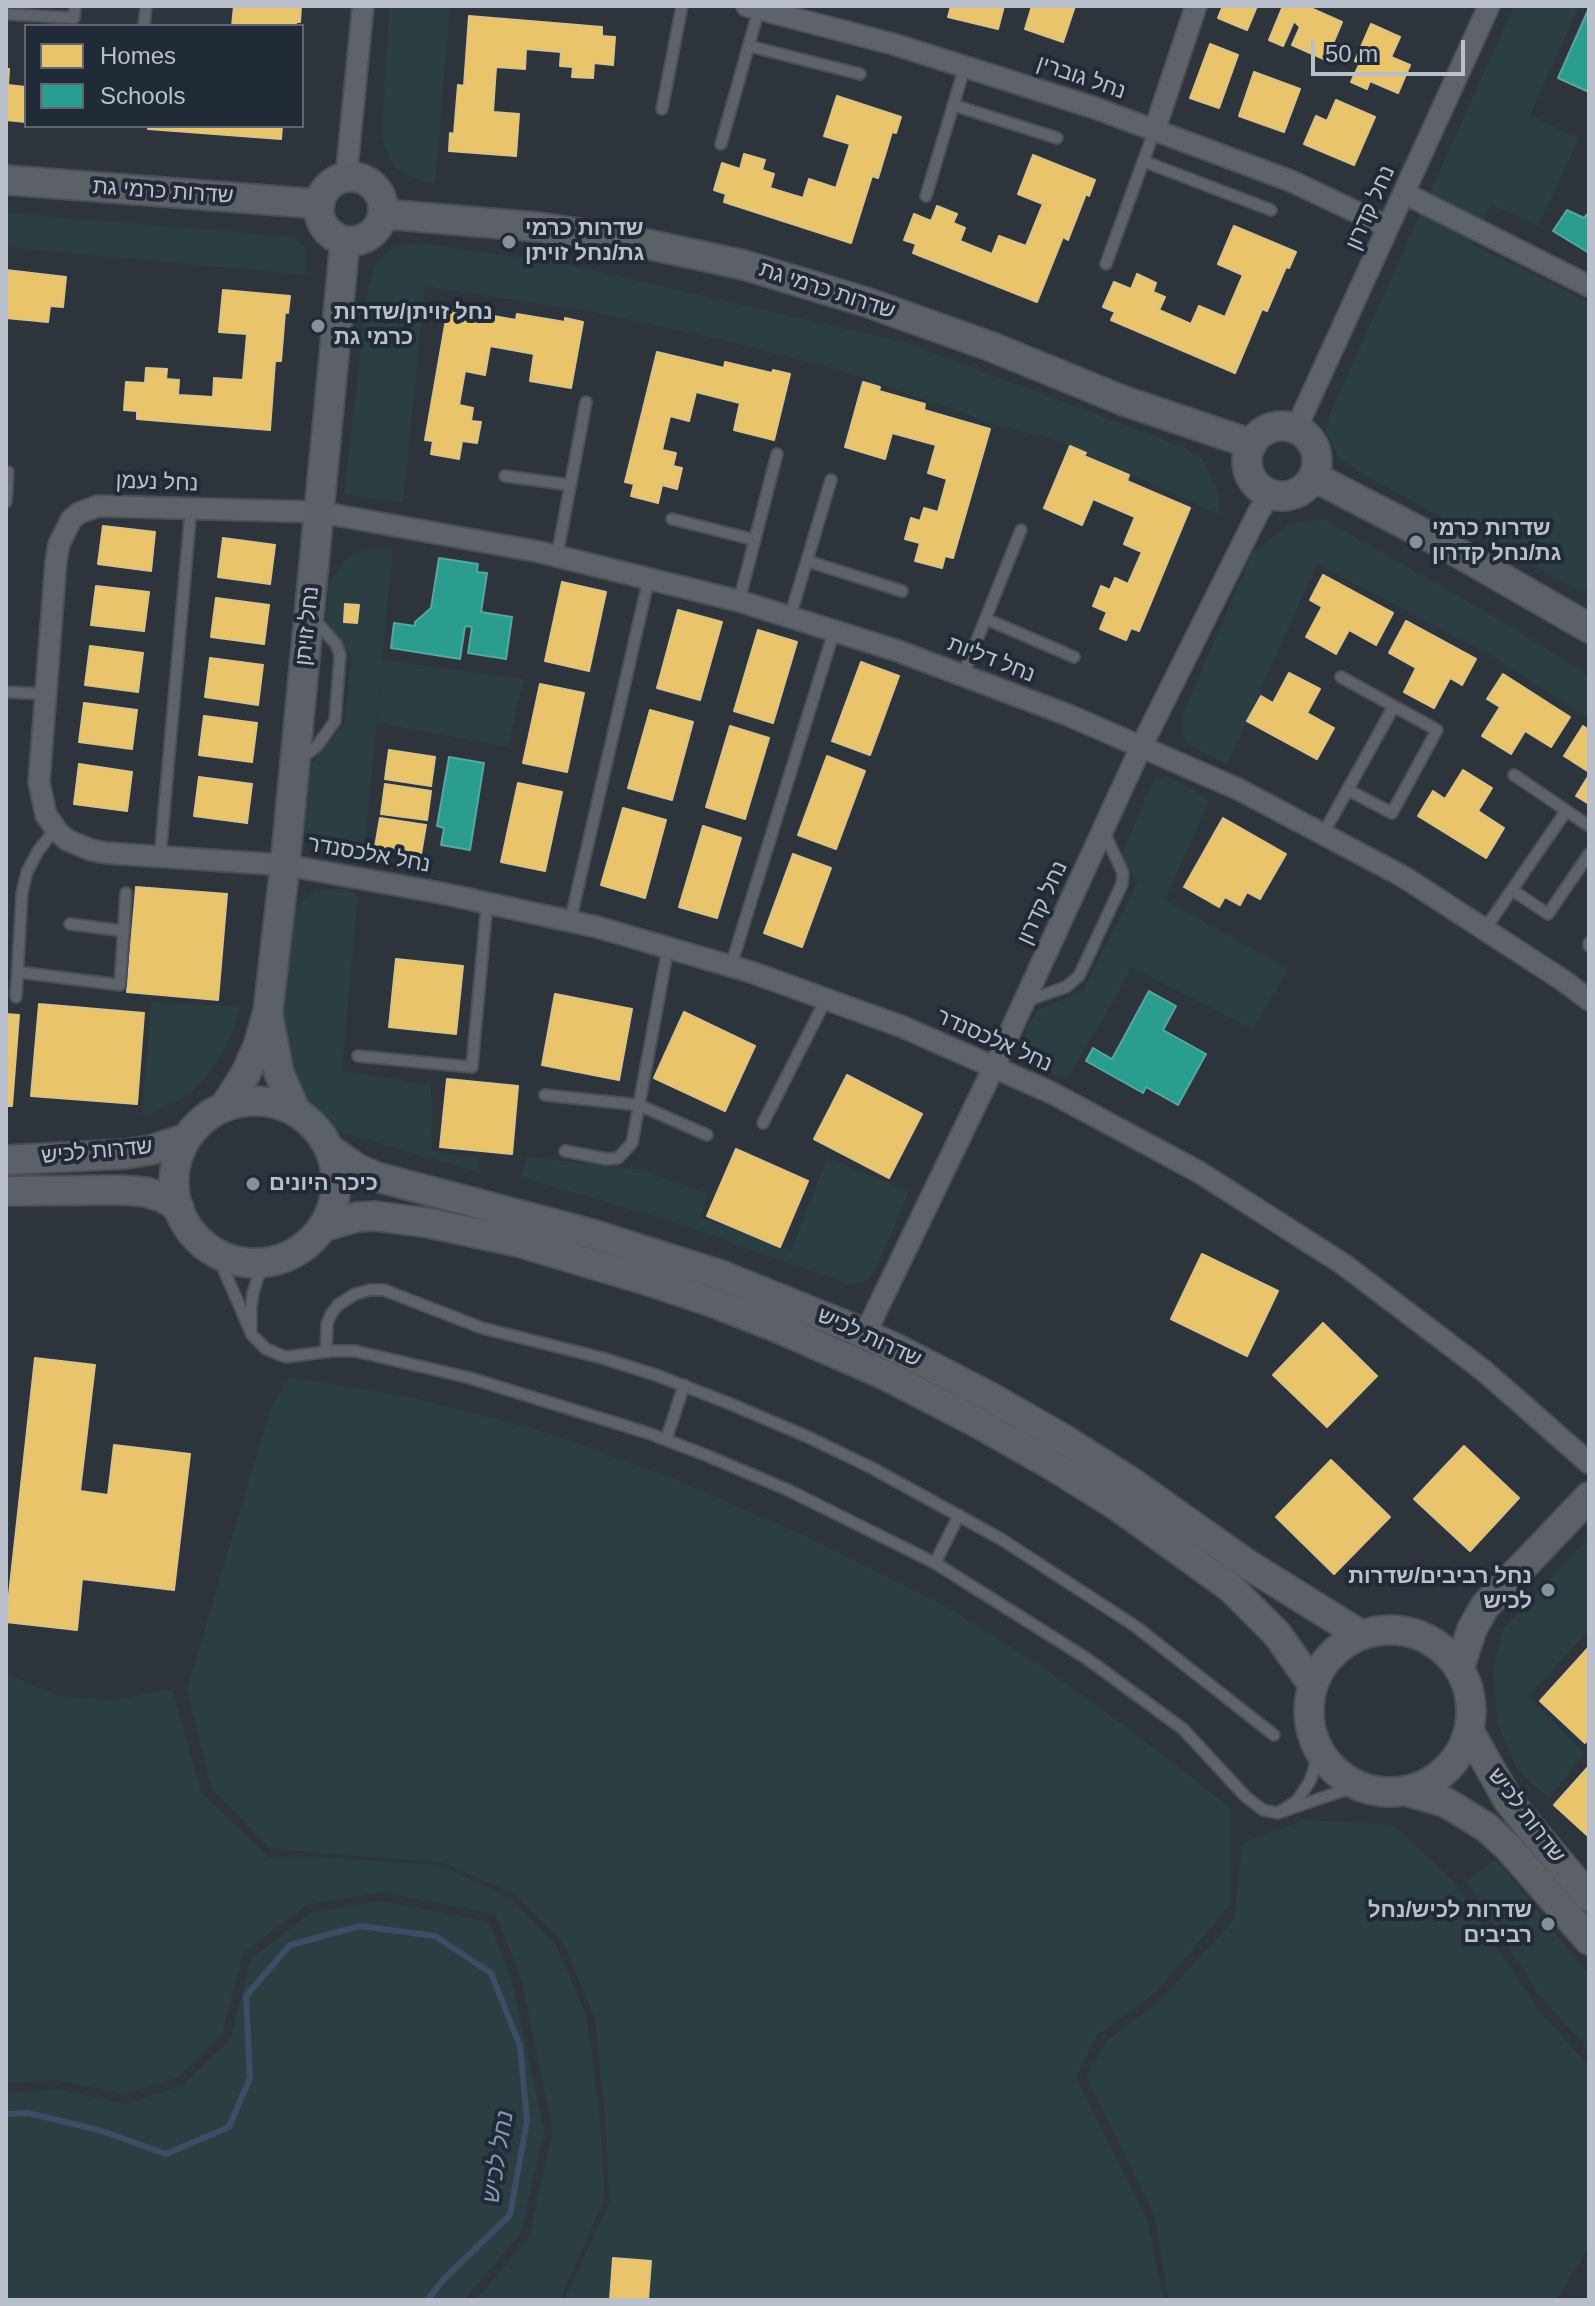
<!DOCTYPE html>
<html>
<head>
<meta charset="utf-8">
<style>
  body { margin:0 }
  #map { position:relative; width:1595px; height:2306px; overflow:hidden; background:#2e343b; font-family:Arial,sans-serif }
  canvas { display:block }
  .frame { position:absolute; inset:0; border:8px solid #b9c0cb; pointer-events:none }
  .legend { position:absolute; left:24px; top:24px; width:280px; height:104px; box-sizing:border-box; background:#212a37; border:2px solid #5e6672; margin:0; padding:10px 14px; list-style:none; font-size:24px; color:#b9c0cb }
  .legend li { display:flex; align-items:center; gap:16px; height:40px }
  .legend b { width:40px; border:2px solid #5e6672 }
  .scale { position:absolute; left:1311px; top:40px; width:154px; height:36px; box-sizing:border-box; border:4px solid #b9c0cb; border-top:0; padding-left:10px; font-size:24px; line-height:28px; white-space:nowrap; color:#b9c0cb; -webkit-text-stroke:6px #212a37; paint-order:stroke }
</style>
</head>
<body>
<div id="map">
<canvas width="1595" height="2306"></canvas>
<div class="frame"></div>
<ul class="legend">
<li><b style="height:22px;background:#e9c46a"></b>Homes</li>
<li><b style="height:22px;background:#2a9d8f"></b>Schools</li>
</ul>
<div class="scale">50 m</div>
</div>
<script>
const ctx = document.querySelector('canvas').getContext('2d');
ctx.lineJoin = 'round';
function fillPath(path, color) {
  ctx.fillStyle = color;
  ctx.fill(path, 'evenodd');
}
function toPath(rows) {
  const path = new Path2D();
  for (const r of rows) {
    if (r.length === 3) {
      path.moveTo(r[0] + r[2], r[1]);
      path.arc(r[0], r[1], r[2], 0, 2 * Math.PI);
      continue;
    }
    path.moveTo(r[0], r[1]);
    for (let i = 2; i < r.length; i += 2) path.lineTo(r[i], r[i + 1]);
  }
  return path;
}
function trace(path, color, width, dash) {
  ctx.strokeStyle = color;
  ctx.lineWidth = width;
  ctx.lineCap = dash ? 'butt' : 'round';
  ctx.setLineDash(dash || []);
  ctx.stroke(path);
}
function drawText(font, color, halo, rows, align = 'center') {
  ctx.font = font + ' Arial,"Noto Sans Hebrew",sans-serif';
  ctx.lineWidth = 8;
  ctx.setLineDash([]);
  ctx.textBaseline = 'middle';
  ctx.strokeStyle = halo;
  ctx.fillStyle = color;
  for (const [text, x, y, turn = 0] of rows) {
    ctx.save();
    ctx.translate(x, y);
    ctx.rotate((+turn || 0) * Math.PI / 180);
    ctx.textAlign = isNaN(turn) ? turn : align;
    if (halo) ctx.strokeText(text, 0, 0);
    ctx.fillText(text, 0, 0);
    ctx.restore();
  }
}
fillPath(toPath([
  [389,6,450,6,435,184,408,176,394,166,385,148,382,134],
  [1514,6,1579,6,1530,115,1579,139,1538,226,1491,204,1472,244,1589,303,1589,584,1584,593,1367,477,1338,457,1326,431,1329,416],
  [6,213,296,237,305,249,306,275,6,247],
  [420,243,565,264,907,343,1183,447,1202,458,1219,496,1220,515,1054,439,1000,426,846,372,723,340,593,312,425,286,403,503,344,494,367,295,375,264,395,246],
  [1323,519,1507,624,1589,675,1589,719,1487,653,1317,564,1227,764,1191,746,1182,734,1183,713,1253,552,1290,524],
  [369,549,393,549,382,660,524,679,508,747,378,723,381,680,363,860,322,854,309,842,304,829,307,770,344,724,352,657,326,625,329,582,345,561,356,553],
  [1166,776,1192,789,1209,801,1165,900,1288,969,1253,1029,1131,967,1114,1001,1066,1080,1026,1059,1022,1048,1028,1025,1039,1010,1083,991,1138,881,1121,857,1148,792,1156,779],
  [346,889,358,896,342,1071,431,1085,432,1151,478,1158,478,1172,340,1132,321,1123,298,1095,280,1030,296,906,316,890],
  [151,1002,239,1007,234,1029,223,1052,209,1073,190,1094,142,1117],
  [527,1157,643,1170,708,1194,700,1217,791,1251,827,1158,909,1191,875,1272,867,1280,850,1285,668,1220,521,1177],
  [289,1377,410,1397,545,1432,672,1478,807,1537,947,1607,1048,1671,1135,1733,1230,1808,1230,1905,1155,1993,1097,2035,1076,2077,1147,2219,1164,2300,564,2300,610,2202,604,2108,595,2019,563,1942,514,1894,440,1862,317,1853,269,1847,212,1789,187,1689,270,1410],
  [1589,1537,1589,1630,1528,1696,1584,1753,1550,1797,1535,1787,1516,1767,1498,1725,1493,1671,1502,1630],
  [6,1672,13,1677,59,1696,112,1700,172,1689,201,1792,268,1857,318,1857,440,1865,510,1898,556,1945,586,2015,599,2107,605,2197,560,2300,476,2300,529,2237,553,2131,521,1978,495,1914,381,1892,307,1905,243,1953,222,2035,177,2078,123,2094,58,2080,6,2083],
  [1303,1820,1394,1825,1455,1883,1540,2012,1589,2066,1589,2247,1556,2300,1169,2300,1154,2215,1086,2076,1107,2041,1161,1999,1234,1920,1242,1843],
  [1495,1859,1589,1975,1589,2050,1541,1997,1466,1882],
  [381,1901,489,1922,512,1980,544,2131,521,2233,464,2300,6,2300,6,2093,57,2089,124,2104,182,2086,230,2040,251,1959,310,1913]
]), '#2b3f42');
const homes = toPath([
  [234,6,301,6,300,22,296,22,296,26,232,26,234,6],
  [951,6,1004,6,998,29,948,17,951,6],
  [1032,6,1075,6,1063,42,1025,29,1032,6],
  [1223,6,1257,6,1247,30,1218,18,1223,6],
  [1283,6,1306,6,1342,22,1326,60,1292,45,1300,27,1294,21,1283,46,1269,40,1283,6],
  [469,16,602,27,602,36,615,37,613,65,594,63,593,78,572,77,573,67,560,66,561,52,526,49,525,69,496,67,493,112,519,114,516,156,449,151,450,133,454,134,458,85,464,86,469,16],
  [1371,24,1400,37,1391,57,1410,65,1398,93,1370,81,1367,89,1351,82,1360,63,1355,61,1371,24],
  [1210,44,1238,55,1219,108,1190,98,1210,44],
  [6,69,9,69,8,85,26,87,26,122,6,120,6,69],
  [1254,72,1300,89,1284,132,1239,116,1254,72],
  [837,96,901,117,896,133,892,132,878,178,872,176,851,243,724,202,726,194,714,190,722,163,740,169,744,154,765,160,762,170,774,174,770,188,803,198,809,179,836,188,850,144,824,136,837,96],
  [1336,100,1375,117,1354,165,1304,144,1316,116,1327,121,1336,100],
  [148,126,282,126,281,139,148,129,148,126],
  [1033,155,1095,180,1089,196,1086,194,1068,240,1063,237,1037,302,913,253,916,244,904,240,914,214,931,221,937,206,957,214,953,223,965,228,960,241,992,254,999,236,1026,246,1043,204,1018,194,1033,155],
  [1234,226,1296,252,1289,268,1286,267,1267,311,1262,309,1235,373,1111,320,1115,312,1103,307,1114,282,1131,289,1137,274,1156,283,1153,292,1165,297,1159,310,1191,324,1199,306,1225,317,1243,275,1218,264,1234,226],
  [6,270,66,277,63,307,50,306,48,322,6,318,6,270],
  [223,290,290,296,288,313,285,312,281,361,275,361,270,430,137,419,137,411,124,410,126,382,145,383,146,368,167,369,166,379,179,380,178,395,213,397,214,378,243,380,247,334,219,332,223,290],
  [448,308,516,320,517,314,565,322,565,318,583,322,571,388,530,381,534,354,490,346,485,375,465,371,459,405,473,408,471,421,481,422,477,443,462,441,459,459,431,454,433,441,425,440,448,308],
  [657,352,724,368,725,362,772,373,773,370,790,374,774,440,734,430,740,403,696,392,689,421,670,416,662,450,676,453,673,466,682,468,677,489,662,485,658,503,631,496,634,484,625,482,657,352],
  [863,382,880,387,879,391,925,404,924,410,990,429,953,558,945,556,942,568,915,561,920,543,905,539,911,518,920,521,924,508,938,512,947,479,928,473,936,445,892,433,885,459,845,447,863,382],
  [1070,446,1086,453,1084,456,1129,475,1127,481,1190,508,1139,631,1131,628,1126,640,1100,629,1107,612,1093,606,1101,586,1110,590,1115,578,1128,584,1142,552,1124,544,1135,517,1093,499,1082,525,1044,508,1070,446],
  [103,526,155,532,151,571,98,564,103,526],
  [223,538,275,545,270,584,218,577,223,538],
  [1323,575,1393,613,1376,645,1349,630,1336,654,1306,637,1322,607,1310,600,1323,575],
  [562,582,606,592,589,671,545,661,562,582],
  [96,586,149,592,144,631,91,625,96,586],
  [216,598,269,605,264,644,211,637,216,598],
  [345,604,359,605,357,623,344,622,345,604],
  [678,610,722,622,700,700,657,688,678,610],
  [1406,621,1476,659,1462,685,1450,678,1434,708,1404,692,1416,668,1389,653,1406,621],
  [758,630,797,642,773,723,734,711,758,630],
  [90,646,143,653,138,692,85,685,90,646],
  [210,658,263,665,258,705,205,697,210,658],
  [861,662,899,676,870,755,832,741,861,662],
  [1289,673,1320,689,1307,713,1334,728,1317,759,1247,721,1261,696,1273,703,1289,673],
  [1503,674,1570,717,1551,747,1525,731,1511,754,1482,736,1500,707,1487,699,1503,674],
  [540,684,584,693,567,772,523,763,540,684],
  [84,703,137,710,132,749,79,742,84,703],
  [650,710,693,722,672,800,628,788,650,710],
  [204,716,257,723,252,762,199,755,204,716],
  [730,726,769,738,745,819,706,807,730,726],
  [1583,726,1589,730,1589,772,1564,756,1583,726],
  [389,750,435,757,431,786,385,779,389,750],
  [827,756,865,771,836,849,798,835,827,756],
  [79,764,132,772,127,811,74,804,79,764],
  [1463,770,1492,788,1478,811,1504,828,1486,858,1418,816,1433,791,1445,799,1463,770],
  [1589,775,1589,804,1576,796,1589,775],
  [199,777,252,784,247,823,194,816,199,777],
  [518,783,562,792,545,871,501,862,518,783],
  [385,784,431,791,427,820,381,814,385,784],
  [623,808,666,820,645,898,601,885,623,808],
  [380,818,426,825,421,854,375,847,380,818],
  [1223,818,1286,854,1260,899,1247,892,1240,905,1225,897,1219,907,1184,887,1223,818],
  [703,826,741,838,717,918,679,907,703,826],
  [793,854,831,868,802,947,764,933,793,854],
  [136,887,227,894,218,1000,127,992,136,887],
  [396,959,463,966,456,1034,389,1027,396,959],
  [555,994,632,1009,619,1080,542,1065,555,994],
  [39,1004,144,1013,137,1104,31,1096,39,1004],
  [684,1012,755,1046,725,1111,654,1078,684,1012],
  [6,1014,19,1015,12,1106,6,1106,6,1014],
  [847,1075,922,1114,889,1178,814,1139,847,1075],
  [447,1079,518,1086,512,1154,440,1147,447,1079],
  [736,1149,808,1181,780,1247,707,1216,736,1149],
  [1202,1254,1278,1291,1247,1356,1171,1319,1202,1254],
  [1323,1323,1377,1376,1327,1427,1273,1375,1323,1323],
  [35,1358,95,1365,80,1491,108,1495,114,1445,190,1454,174,1590,82,1579,77,1630,6,1622,35,1358],
  [1464,1446,1519,1498,1470,1551,1414,1499,1464,1446],
  [1331,1460,1390,1517,1334,1574,1276,1517,1331,1460],
  [1589,1647,1589,1738,1585,1743,1540,1701,1589,1647],
  [1589,1766,1589,1837,1554,1805,1589,1766],
  [613,2258,651,2261,648,2300,610,2300,613,2258]
]);
fillPath(homes, '#e9c46a');
trace(homes, '#dbc387', 2);
const schools = toPath([
  [1589,8,1589,92,1558,78,1589,8],
  [1567,210,1584,218,1589,212,1589,253,1553,231,1567,210],
  [439,558,478,564,477,572,487,573,481,612,512,617,506,659,468,653,472,627,465,626,460,659,391,648,394,623,415,626,415,622,431,608,439,558],
  [449,757,484,763,470,850,441,845,444,828,437,826,449,757],
  [1149,991,1176,1006,1163,1030,1206,1054,1178,1105,1146,1087,1143,1093,1086,1061,1093,1048,1112,1059,1149,991]
]);
fillPath(schools, '#2a9d8f');
trace(schools, '#55a8a1', 2);
trace(toPath([
  [6,2114,28,2113,99,2130,166,2154,229,2127,250,2078,246,1996,290,1945,360,1926,435,1936,491,1973,520,2046,527,2120,510,2215,444,2279,427,2300]
]), '#3d4d65', 6);
const lane = toPath([
  [6,14,74,18,75,6],
  [144,26,146,6],
  [749,46,860,74],
  [953,105,1057,138],
  [662,109,682,6],
  [721,144,759,9],
  [1143,161,1271,210],
  [926,196,965,66],
  [1106,264,1155,129],
  [505,476,570,485],
  [6,502,8,472],
  [672,519,755,540],
  [557,556,586,402],
  [807,561,902,591],
  [739,601,777,454],
  [790,617,831,480],
  [986,619,1074,657],
  [963,675,1021,530],
  [1341,677,1437,730,1392,813,1348,790],
  [6,692,45,694],
  [299,760,317,746,335,721,340,655,336,644,320,626,312,621],
  [1514,775,1589,826],
  [1323,834,1394,706],
  [160,857,191,508],
  [1512,890,1548,914,1589,854],
  [570,922,649,578],
  [70,924,124,931],
  [1485,929,1566,811],
  [1589,943,1589,946],
  [731,966,834,631],
  [18,972,120,985,126,893],
  [16,997,22,893,27,872,38,851,55,829],
  [1026,1001,1066,987,1079,976,1122,884,1123,873,1103,830],
  [358,1056,472,1067,487,903],
  [545,1095,639,1105,707,1135],
  [763,1123,826,999],
  [565,1151,607,1159,618,1158,632,1143,668,948],
  [209,1249,221,1263,252,1335,266,1349,286,1357,332,1351,355,1351,470,1378,648,1433,708,1456,788,1490,935,1563,1086,1658,1183,1729,1246,1797,1263,1810,1278,1813],
  [251,1329,251,1307,253,1293,259,1274,271,1262],
  [326,1352,327,1324,331,1314,338,1305,355,1294,370,1290,384,1290,482,1328,602,1358,656,1375,733,1405,808,1437,872,1468,1001,1539,1135,1626,1274,1735],
  [666,1440,684,1385],
  [935,1563,959,1515],
  [1317,1744,1315,1766,1310,1781,1297,1801,1278,1813,1339,1792,1362,1786]
]);
const street = toPath([
  [747,6,893,44,1095,108,1291,181,1388,227],
  [1155,129,1196,6],
  [346,178,363,6],
  [1404,193,1589,286],
  [1296,429,1489,6],
  [1589,1000,1564,981,1404,877,1238,789,1068,715,898,651,739,601,540,552,319,512,98,506,79,513,71,520,59,544,56,561,39,782,46,815,58,832,67,840,91,850,107,853,285,865,441,893,597,927,751,972,903,1027,1052,1093,1199,1172,1343,1264,1483,1370,1589,1463],
  [865,1334,994,1067,1141,747,1258,513,1270,494]
]);
const secondary = toPath([
  [351,209,32],
  [6,180,320,204],
  [383,214,538,227,628,240,744,265,866,302,992,347,1124,401,1252,444],
  [1282,461,35],
  [1314,477,1436,540,1589,628],
  [269,1020,279,1073,296,1112],
  [255,1182,81],
  [225,1106,246,1073,258,1046,268,1011,285,865,345,241],
  [329,1149,358,1169,377,1177,592,1234,721,1275,847,1326,897,1349,992,1398,1065,1440,1131,1482,1247,1564,1361,1635],
  [6,1160,125,1154,151,1150,187,1138],
  [6,1191,122,1190,146,1192,164,1198,179,1208],
  [323,1227,357,1217,375,1216,429,1223,518,1242,649,1281,712,1302,776,1327,885,1375,978,1423,1050,1464,1116,1505,1230,1587,1277,1634,1313,1685],
  [1390,1711,81],
  [1459,1669,1472,1629,1485,1606,1589,1497],
  [1469,1731,1508,1800,1530,1828,1589,1897],
  [1406,1791,1445,1802,1486,1827,1509,1848,1589,1940]
]);
trace(lane, '#4c5056', 14);
trace(street, '#4c5056', 24);
trace(secondary, '#4c5056', 32);
trace(lane, '#5e6269', 10);
trace(street, '#5e6269', 20);
trace(secondary, '#5c6168', 28);
for (const [x, y, r, color] of [
  [509,242,8,"#888f99"],
  [318,326,8,"#888f99"],
  [1416,542,8,"#888f99"],
  [253,1184,8,"#888f99"],
  [1548,1590,8,"#888f99"],
  [1548,1924,8,"#888f99"]
]) {
  const dot = new Path2D();
  dot.arc(x, y, r, 0, 2 * Math.PI);
  ctx.fillStyle = color;
  ctx.fill(dot);
  trace(dot, '#212a37', 3);
}
drawText('22px', '#b9c0cb', '#212a37', [
  ["נחל גוברין",1081,78,19],
  ["שדרות כרמי גת",163,192,4],
  ["נחל קדרון",1371,208,-66],
  ["שדרות כרמי גת",827,291,18],
  ["נחל נעמן",157,483,2],
  ["נחל זויתן",308,626,-84],
  ["נחל דליות",991,660,21],
  ["נחל אלכסנדר",369,855,10],
  ["נחל קדרון",1043,903,-65],
  ["נחל אלכסנדר",994,1041,24],
  ["שדרות לכיש",97,1152,-5],
  ["שדרות לכיש",869,1338,25],
  ["שדרות לכיש",1526,1816,53]
]);
drawText('bold 22px', '#b9c0cb', '#212a37', [
  ["שדרות כרמי",525,229],
  ["גת/נחל זויתן",525,254],
  ["נחל זויתן/שדרות",334,313],
  ["כרמי גת",334,338],
  ["שדרות כרמי",1432,529],
  ["גת/נחל קדרון",1432,554],
  ["כיכר היונים",269,1184],
  ["נחל רביבים/שדרות",1532,1577,"right"],
  ["לכיש",1532,1602,"right"],
  ["שדרות לכיש/נחל",1532,1911,"right"],
  ["רביבים",1532,1936,"right"]
], 'left');
drawText('italic 24px', '#8296b1', '#212a37', [
  ["נחל לכיש",499,2157,-81]
]);
</script>
</body>
</html>
